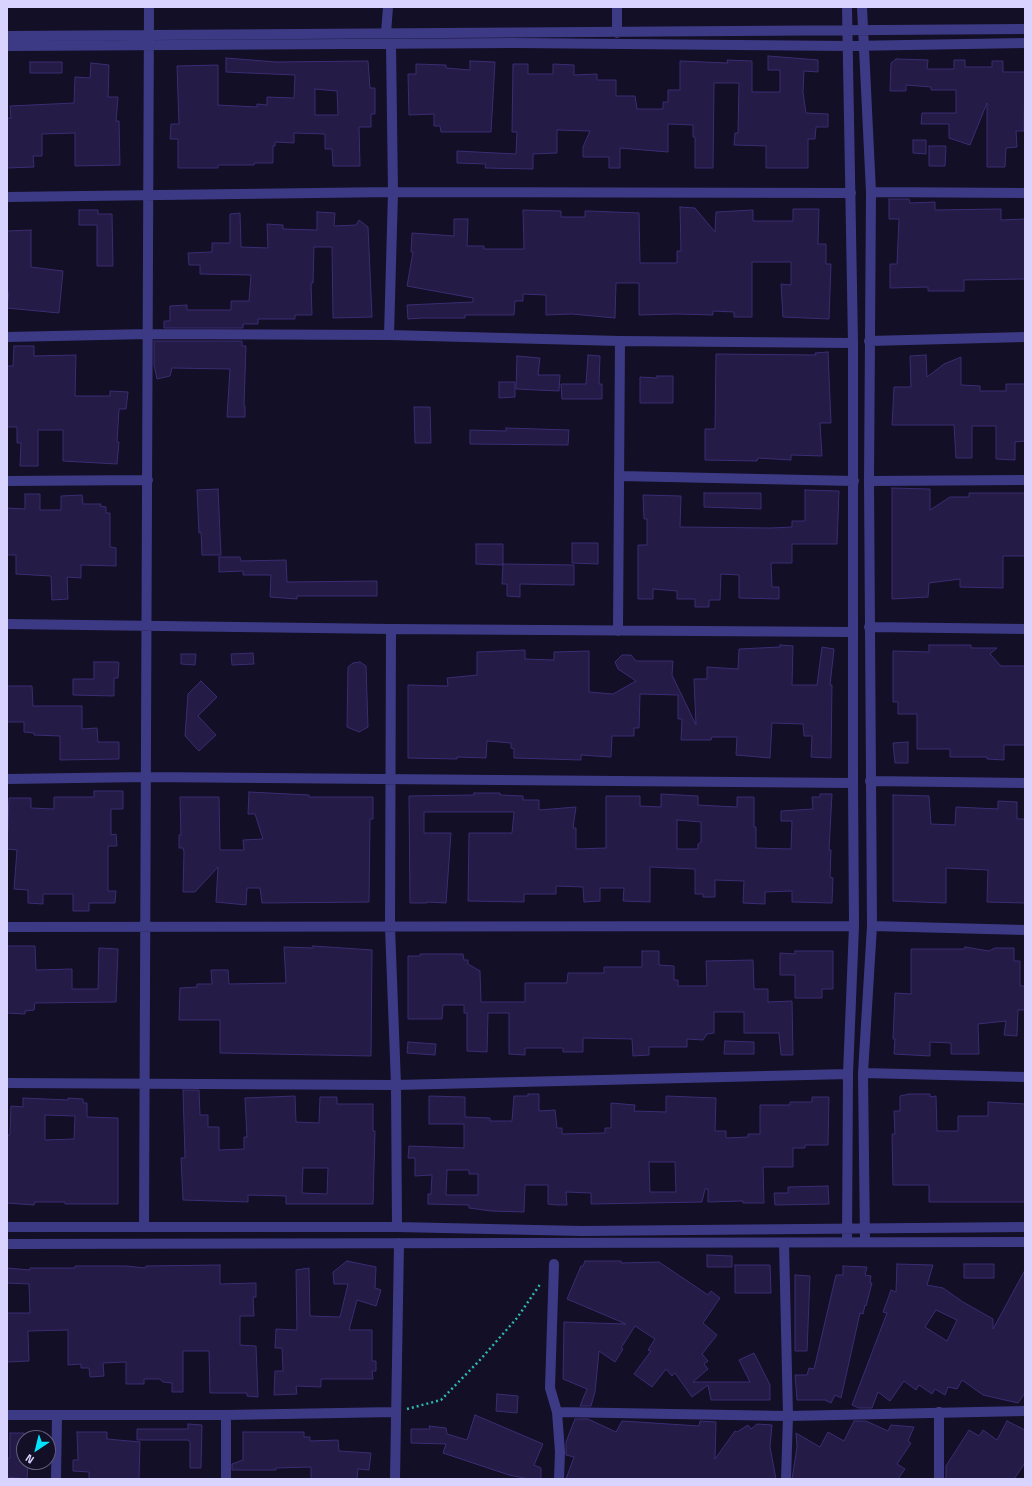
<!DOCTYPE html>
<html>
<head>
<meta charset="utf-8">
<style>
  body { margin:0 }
  #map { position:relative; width:1032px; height:1486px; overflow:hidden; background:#130f26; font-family:"Titillium Web",sans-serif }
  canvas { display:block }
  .frame { position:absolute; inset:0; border:8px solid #d9d4ff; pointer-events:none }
  .north { position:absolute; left:16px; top:1430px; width:40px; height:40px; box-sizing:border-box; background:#130f26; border:1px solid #625e7d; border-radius:50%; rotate:215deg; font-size:11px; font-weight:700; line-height:16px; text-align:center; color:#d9d4ff }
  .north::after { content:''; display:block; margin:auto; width:14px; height:18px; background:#00e5ff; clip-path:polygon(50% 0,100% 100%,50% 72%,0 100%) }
</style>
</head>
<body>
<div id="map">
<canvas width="1032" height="1486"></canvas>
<div class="frame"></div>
<div class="north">N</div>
</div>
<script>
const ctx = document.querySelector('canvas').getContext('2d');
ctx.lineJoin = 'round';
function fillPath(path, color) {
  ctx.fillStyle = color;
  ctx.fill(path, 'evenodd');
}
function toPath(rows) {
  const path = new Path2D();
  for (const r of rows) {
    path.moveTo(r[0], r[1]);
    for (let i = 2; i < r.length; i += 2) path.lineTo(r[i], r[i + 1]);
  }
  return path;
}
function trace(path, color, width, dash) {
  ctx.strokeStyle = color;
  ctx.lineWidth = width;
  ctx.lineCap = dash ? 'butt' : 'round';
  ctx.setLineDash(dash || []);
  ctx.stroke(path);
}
const building = toPath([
  [768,56,818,60,818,72,804,71,803,92,806,113,828,114,828,127,816,127,815,139,808,139,808,168,766,168,766,146,734,145,735,133,738,133,739,83,714,83,713,168,695,168,695,137,693,137,693,125,668,124,668,152,620,148,620,168,609,168,609,157,583,157,583,147,590,131,557,130,557,153,533,154,533,169,485,168,486,164,457,163,457,151,516,154,517,132,512,132,513,64,528,64,528,74,553,74,553,64,574,65,574,75,597,74,597,80,616,80,616,96,635,96,637,109,663,109,663,102,668,102,668,90,680,90,680,61,728,63,727,60,752,61,752,92,780,92,780,70,768,70,768,56],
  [226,58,276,62,368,61,370,88,375,88,375,114,371,114,371,127,359,127,360,166,333,166,332,149,325,149,325,134,294,133,294,143,275,142,275,146,273,146,273,163,254,163,254,165,218,165,218,168,178,168,178,139,170,139,171,124,179,124,177,66,218,65,218,105,257,107,257,104,267,105,267,97,294,98,295,75,226,72,226,58],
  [315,89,337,91,338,115,315,115,315,89],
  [896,59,928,60,927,69,954,69,954,60,965,60,965,67,992,67,992,61,1003,61,1003,72,1025,72,1024,131,1016,131,1017,147,1006,148,1005,167,987,167,987,103,970,145,949,138,949,124,921,124,922,113,956,113,956,90,931,90,931,87,906,85,906,91,890,91,891,63,896,59],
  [470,61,495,62,491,132,441,132,440,126,434,126,434,114,409,115,408,74,416,74,416,64,446,65,446,68,470,70,470,61],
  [30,62,62,62,62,73,30,73,30,62],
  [91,63,109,65,108,97,118,97,116,121,119,121,120,165,75,166,75,133,42,134,42,156,33,156,34,167,7,168,7,118,11,118,10,106,74,103,75,77,90,78,91,63],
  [913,140,926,140,926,154,913,153,913,140],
  [929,146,946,146,945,166,929,166,929,146],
  [889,199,909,199,910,203,935,202,935,210,1001,209,1001,220,1025,219,1025,279,964,280,964,291,928,291,928,287,890,288,890,264,897,264,899,219,889,219,889,199],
  [680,207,695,208,715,232,716,212,753,210,753,221,793,221,793,209,819,209,818,244,826,244,826,264,831,264,829,319,783,317,781,284,791,285,791,262,752,262,752,317,734,317,734,312,713,311,713,315,677,314,639,315,639,283,616,283,615,318,572,314,546,315,546,295,523,294,523,301,515,301,514,315,465,315,465,318,423,318,408,319,407,305,473,302,473,298,407,286,413,252,411,252,412,233,454,236,454,219,468,219,467,246,484,246,484,249,524,249,523,210,561,211,561,217,585,217,585,211,589,211,639,213,640,263,677,263,677,251,681,251,680,207],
  [79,210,98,210,98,214,112,214,113,266,97,266,97,225,79,225,79,210],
  [317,212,335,213,334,226,356,225,359,220,368,227,372,317,333,318,332,247,314,247,313,283,311,283,312,315,295,315,295,319,258,319,258,324,243,324,243,328,164,328,164,321,170,321,170,306,187,305,187,310,231,310,231,301,249,301,251,275,200,274,200,265,189,265,188,253,212,252,212,243,230,243,230,214,240,213,241,247,268,248,267,224,283,225,283,229,317,230,317,212],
  [31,230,31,267,63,271,59,313,7,308,9,292,7,292,7,231,31,230],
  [154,341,242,341,242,346,246,346,244,406,245,406,245,417,227,417,230,369,172,368,170,376,157,379,154,365,154,341],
  [14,346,34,346,34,356,76,355,75,396,110,396,110,391,128,392,126,409,119,409,117,442,119,442,117,464,63,461,63,430,38,430,38,466,20,466,21,443,17,443,17,427,7,427,7,366,13,366,14,346],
  [828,352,831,423,820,423,822,456,791,455,791,460,758,458,757,461,705,460,705,429,715,429,716,354,816,355,815,353,828,352],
  [588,355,600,356,599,384,602,384,602,399,562,399,561,384,586,384,588,355],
  [926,355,927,377,944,364,961,357,961,385,980,386,980,391,1006,391,1006,384,1025,384,1025,441,1015,442,1015,460,996,459,996,426,972,426,972,458,956,458,954,425,892,425,894,387,911,387,910,356,926,355],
  [517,356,540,358,538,375,560,375,559,391,516,389,517,356],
  [657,376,673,376,673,403,640,403,640,377,657,378,657,376],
  [499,382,515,382,515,397,499,398,499,382],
  [414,407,430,407,431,443,415,443,414,407],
  [506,428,569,430,568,445,470,444,470,430,506,431,506,428],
  [892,488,930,489,930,510,950,497,969,497,969,493,1025,493,1025,556,1003,556,1003,588,960,587,960,579,929,583,928,597,892,599,892,488],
  [218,489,221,555,202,555,201,532,199,533,197,490,218,489],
  [805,490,839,491,837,544,792,544,792,563,771,563,772,587,779,587,779,599,739,598,739,575,721,574,720,600,709,600,709,607,695,607,695,599,677,599,677,591,653,589,653,599,638,599,638,545,647,545,647,519,644,519,643,495,681,496,680,527,771,528,792,527,792,521,805,521,805,490],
  [704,493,761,493,761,509,704,507,704,493],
  [25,494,40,494,40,510,61,510,61,496,82,495,83,504,101,504,100,506,106,507,106,513,110,513,110,547,116,548,116,566,81,565,81,578,67,577,68,599,52,600,51,576,16,574,16,555,7,555,7,508,25,509,25,494],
  [572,543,598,543,598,564,572,563,572,543],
  [476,544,503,544,503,565,476,564,476,544],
  [219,557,240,557,241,561,286,560,287,582,377,581,377,596,297,596,297,599,270,597,271,575,243,575,243,571,219,572,219,557],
  [503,564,574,565,574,585,520,584,520,597,507,596,507,584,502,584,503,564],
  [780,645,793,646,792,685,817,685,822,647,834,649,830,685,832,685,831,758,811,757,812,736,804,736,803,724,772,723,770,758,736,755,737,737,712,737,711,740,681,740,682,719,678,719,678,695,640,694,639,728,634,728,634,736,612,736,611,757,581,755,581,760,514,758,514,749,511,748,511,743,487,741,486,758,457,757,457,759,408,758,408,685,448,686,447,678,477,675,477,652,525,650,525,659,554,660,554,652,589,651,589,692,613,694,636,681,618,669,615,662,622,655,631,655,636,661,673,661,672,675,696,725,694,679,707,679,707,667,738,669,739,649,780,647,780,645],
  [929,645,971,645,971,648,997,648,990,654,1001,666,1025,666,1025,745,1004,745,1004,760,987,759,987,757,950,757,950,749,917,749,917,714,898,714,898,702,893,702,893,651,929,652,929,645],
  [253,653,254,664,232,665,231,654,253,653],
  [181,654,196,654,195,665,181,664,181,654],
  [94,662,118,662,119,663,118,678,114,678,114,696,73,695,73,679,94,679,94,662],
  [360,662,366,666,368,727,359,732,347,727,348,667,353,663,360,662],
  [201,681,217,697,198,716,216,735,199,751,185,736,188,694,201,681],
  [7,686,32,686,33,706,82,706,82,729,97,728,98,742,119,742,119,759,60,760,60,736,34,735,34,733,24,732,24,722,7,722,7,686],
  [908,742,908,763,895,763,893,743,908,742],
  [94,791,123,791,123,809,111,809,111,835,116,834,117,846,108,846,108,891,116,891,115,903,89,903,89,911,73,911,73,894,43,894,43,904,28,903,28,890,14,889,17,850,7,849,9,798,31,798,31,808,54,809,54,797,94,797,94,791],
  [249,792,309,795,309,797,373,797,373,819,370,819,369,902,262,903,260,888,247,888,246,905,216,902,218,867,195,892,183,892,184,852,183,848,179,848,179,835,181,835,180,797,219,797,220,850,244,850,243,840,263,839,255,814,248,814,249,792],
  [474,793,500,793,500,795,523,796,523,800,539,800,539,810,576,807,573,828,576,828,576,849,606,848,606,796,640,796,640,806,661,807,661,794,698,796,698,805,737,807,737,797,754,797,754,827,756,827,756,848,791,849,792,821,781,821,781,811,813,809,812,797,820,797,820,794,832,794,829,850,831,850,830,877,833,878,832,903,792,902,792,891,765,892,765,904,743,903,744,881,715,880,715,897,703,897,703,894,695,894,695,869,650,867,650,902,623,901,624,888,600,888,600,901,584,902,583,887,556,886,556,894,524,894,524,902,468,901,469,833,512,833,514,812,424,812,424,833,451,833,446,903,427,902,427,903,410,903,409,796,474,795,474,793],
  [677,820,701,822,701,842,698,844,698,849,677,849,677,820],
  [893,795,929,796,931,824,955,825,956,807,998,809,998,801,1017,802,1017,819,1025,819,1025,903,987,902,988,870,946,868,946,903,893,901,893,795],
  [7,946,35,946,36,970,72,969,72,989,98,989,99,948,118,949,116,1002,35,1003,34,1010,25,1011,25,1014,7,1013,7,946],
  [313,946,372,950,371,1056,220,1053,220,1020,179,1020,180,988,197,987,197,984,212,984,211,970,228,970,229,984,286,983,284,947,313,948,313,946],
  [965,947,989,951,995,948,1014,948,1014,961,1020,961,1020,986,1025,986,1025,1010,1018,1010,1017,1036,1004,1035,1006,1021,978,1024,979,1054,951,1054,951,1043,930,1042,930,1056,894,1054,895,1039,893,1039,895,993,911,994,911,949,965,949,965,947],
  [642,951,659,951,659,965,674,966,674,980,678,980,678,986,707,986,706,961,753,960,754,989,768,989,768,1002,792,1001,793,1055,781,1055,779,1033,744,1033,744,1012,714,1012,714,1033,707,1034,703,1040,687,1039,687,1047,649,1047,649,1055,633,1056,632,1039,583,1038,583,1052,563,1052,563,1048,525,1048,525,1055,509,1054,509,1013,488,1013,487,1052,467,1051,467,1013,464,1013,464,1005,443,1005,442,1019,408,1019,408,956,420,956,420,954,463,954,464,960,468,960,468,964,480,971,481,1002,525,1002,525,983,567,983,568,973,604,973,604,967,642,967,642,951],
  [795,951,833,951,833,989,822,989,822,998,795,998,795,975,780,975,780,953,795,954,795,951],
  [725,1041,754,1042,754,1054,724,1054,725,1041],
  [408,1042,436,1044,435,1055,407,1053,408,1042],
  [183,1090,199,1090,200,1115,208,1115,208,1127,219,1127,219,1150,244,1149,244,1137,247,1137,245,1098,295,1096,296,1122,319,1123,320,1097,337,1097,337,1104,373,1104,373,1131,375,1131,373,1204,286,1204,286,1196,248,1195,248,1202,183,1200,181,1158,185,1158,183,1090],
  [303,1168,328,1168,327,1194,302,1193,303,1168],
  [528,1094,539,1094,539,1111,555,1110,557,1128,562,1128,562,1134,605,1133,605,1128,611,1128,611,1103,635,1105,634,1111,666,1112,666,1096,716,1098,715,1131,726,1131,726,1138,748,1137,748,1134,760,1134,760,1105,790,1105,790,1102,812,1102,812,1097,829,1097,828,1145,805,1145,805,1148,793,1148,793,1167,763,1167,764,1203,743,1203,743,1201,708,1202,708,1189,705,1189,702,1202,591,1204,591,1193,566,1192,567,1205,556,1205,548,1204,548,1185,525,1185,524,1212,491,1211,469,1208,469,1205,428,1204,428,1194,431,1194,432,1175,415,1176,415,1158,408,1158,409,1146,464,1148,464,1124,429,1124,429,1096,465,1097,465,1117,490,1118,490,1121,512,1121,514,1096,528,1096,528,1094],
  [649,1162,675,1162,676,1192,650,1192,649,1162],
  [447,1170,469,1170,469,1174,478,1174,478,1195,446,1195,447,1170],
  [909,1094,930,1094,930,1097,936,1096,937,1131,958,1131,958,1116,988,1116,988,1102,1025,1104,1025,1202,929,1202,929,1185,893,1185,892,1134,895,1134,894,1111,900,1111,900,1096,909,1094],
  [23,1098,68,1100,68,1098,83,1099,83,1103,87,1103,87,1117,118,1118,118,1204,65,1204,65,1202,35,1202,34,1205,7,1203,7,1135,10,1135,11,1106,23,1107,23,1098],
  [45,1115,75,1116,74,1139,45,1140,45,1115],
  [828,1186,829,1204,775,1205,774,1193,788,1193,788,1187,828,1186],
  [707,1255,732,1256,732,1267,707,1267,707,1255],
  [347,1261,376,1267,375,1288,381,1290,376,1306,357,1300,349,1330,372,1330,372,1361,376,1361,376,1371,372,1371,373,1379,321,1379,321,1387,296,1386,297,1394,274,1395,275,1371,283,1371,282,1348,275,1348,276,1329,297,1330,296,1270,309,1268,310,1316,340,1317,348,1284,334,1284,333,1272,347,1261],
  [585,1261,621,1261,621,1263,659,1262,708,1295,711,1291,720,1298,703,1323,717,1335,702,1354,708,1361,704,1364,708,1369,693,1382,750,1382,739,1360,754,1353,770,1385,770,1400,711,1400,708,1385,692,1397,675,1373,672,1376,666,1369,652,1387,634,1374,651,1351,648,1350,655,1339,635,1326,621,1348,623,1349,615,1362,599,1351,595,1392,591,1406,580,1406,587,1389,563,1379,564,1322,626,1324,567,1299,581,1266,583,1266,585,1261],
  [897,1264,933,1265,927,1285,943,1288,963,1302,993,1319,993,1329,1025,1270,1025,1393,1018,1403,983,1395,962,1380,957,1389,948,1387,945,1395,935,1389,932,1394,919,1385,916,1390,904,1381,890,1401,878,1392,872,1408,859,1408,852,1405,887,1313,883,1312,891,1290,896,1292,897,1264],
  [936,1310,957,1320,947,1341,925,1327,936,1310],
  [964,1264,994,1264,994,1278,964,1278,964,1264],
  [220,1265,220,1284,256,1283,256,1297,253,1297,254,1316,240,1316,240,1345,256,1346,258,1397,247,1396,247,1393,210,1393,209,1351,183,1351,183,1392,172,1392,172,1383,163,1382,160,1379,144,1379,144,1384,126,1384,126,1362,103,1363,104,1376,90,1377,89,1368,81,1368,81,1364,68,1365,68,1330,28,1331,29,1361,7,1362,7,1313,30,1313,29,1284,7,1283,7,1268,30,1270,30,1268,75,1268,75,1266,126,1266,145,1268,146,1266,220,1265],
  [735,1265,770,1265,771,1293,735,1293,735,1265],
  [843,1266,867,1267,865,1275,871,1276,870,1283,872,1283,866,1306,865,1305,863,1314,860,1313,841,1398,835,1395,831,1403,825,1400,797,1400,795,1375,807,1375,809,1368,814,1369,836,1275,843,1275,843,1266],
  [795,1275,810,1276,807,1351,795,1351,795,1275],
  [497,1394,518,1396,517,1413,496,1411,497,1394],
  [475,1415,543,1444,534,1465,541,1468,541,1479,529,1479,509,1475,443,1453,446,1444,411,1443,411,1429,430,1429,429,1426,446,1428,447,1434,467,1440,475,1415],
  [575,1419,588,1419,616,1432,622,1421,699,1426,700,1421,716,1422,715,1459,735,1431,737,1432,748,1425,751,1429,757,1424,772,1425,770,1447,776,1479,566,1479,574,1457,566,1455,566,1442,575,1419],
  [854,1421,866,1421,888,1431,891,1425,914,1427,908,1441,911,1443,897,1464,905,1469,898,1479,792,1479,797,1447,796,1433,820,1447,828,1432,844,1441,854,1421],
  [1007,1421,1025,1430,1025,1463,1014,1479,946,1479,946,1466,969,1430,979,1436,983,1430,997,1440,1007,1421],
  [188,1424,202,1425,201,1468,190,1468,190,1442,188,1440,137,1440,137,1429,188,1429,188,1424],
  [77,1432,107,1432,107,1439,140,1442,139,1479,89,1479,89,1472,73,1471,73,1460,78,1460,77,1432],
  [243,1432,304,1432,304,1437,310,1437,310,1441,338,1440,339,1451,371,1453,369,1470,358,1469,357,1479,311,1479,311,1467,276,1468,276,1470,232,1470,232,1464,243,1460,243,1432],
  [10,1433,24,1433,24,1462,28,1462,27,1479,7,1477,7,1458,10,1458,10,1433]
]);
fillPath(building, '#241b47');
trace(building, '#3b2d73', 1);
trace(toPath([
  [407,1409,441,1400,479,1361,517,1318,541,1283]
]), '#2fb8b0', 2.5, [2, 3]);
trace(toPath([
  [617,7,617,33],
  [862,7,871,192,869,481,872,926,863,1073,865,1241],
  [386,33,388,7],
  [7,36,1025,29],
  [7,46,514,43,849,46,1025,43],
  [871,192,1025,193],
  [7,197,393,192,851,193],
  [389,335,393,192,391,45],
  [7,337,148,334,389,335,620,341,853,343],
  [869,341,1025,337],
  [620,476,854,481],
  [7,481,148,480],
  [869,481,1025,480],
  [7,624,391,629,852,632],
  [869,627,1025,629],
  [391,629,390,927,396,1085,397,1227],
  [618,631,620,341],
  [7,779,146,777,853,783],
  [870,781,1025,783],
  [872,926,1025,930],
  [7,927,854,926],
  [863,1073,1025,1077],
  [7,1083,396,1085,848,1074],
  [7,1227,397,1227,582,1231,1025,1227],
  [144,1227,149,7],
  [847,1241,848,1074,854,926,853,783,853,343,847,7],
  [784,1243,788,1416,786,1479],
  [7,1244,1025,1242],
  [554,1264,550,1388,557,1412,560,1452,559,1479],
  [557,1412,788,1416,1025,1411],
  [7,1415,226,1415,395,1412],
  [226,1415,226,1479],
  [56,1479,57,1415],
  [395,1479,399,1243],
  [939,1479,939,1412]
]), '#3d3a85', 10);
</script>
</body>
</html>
